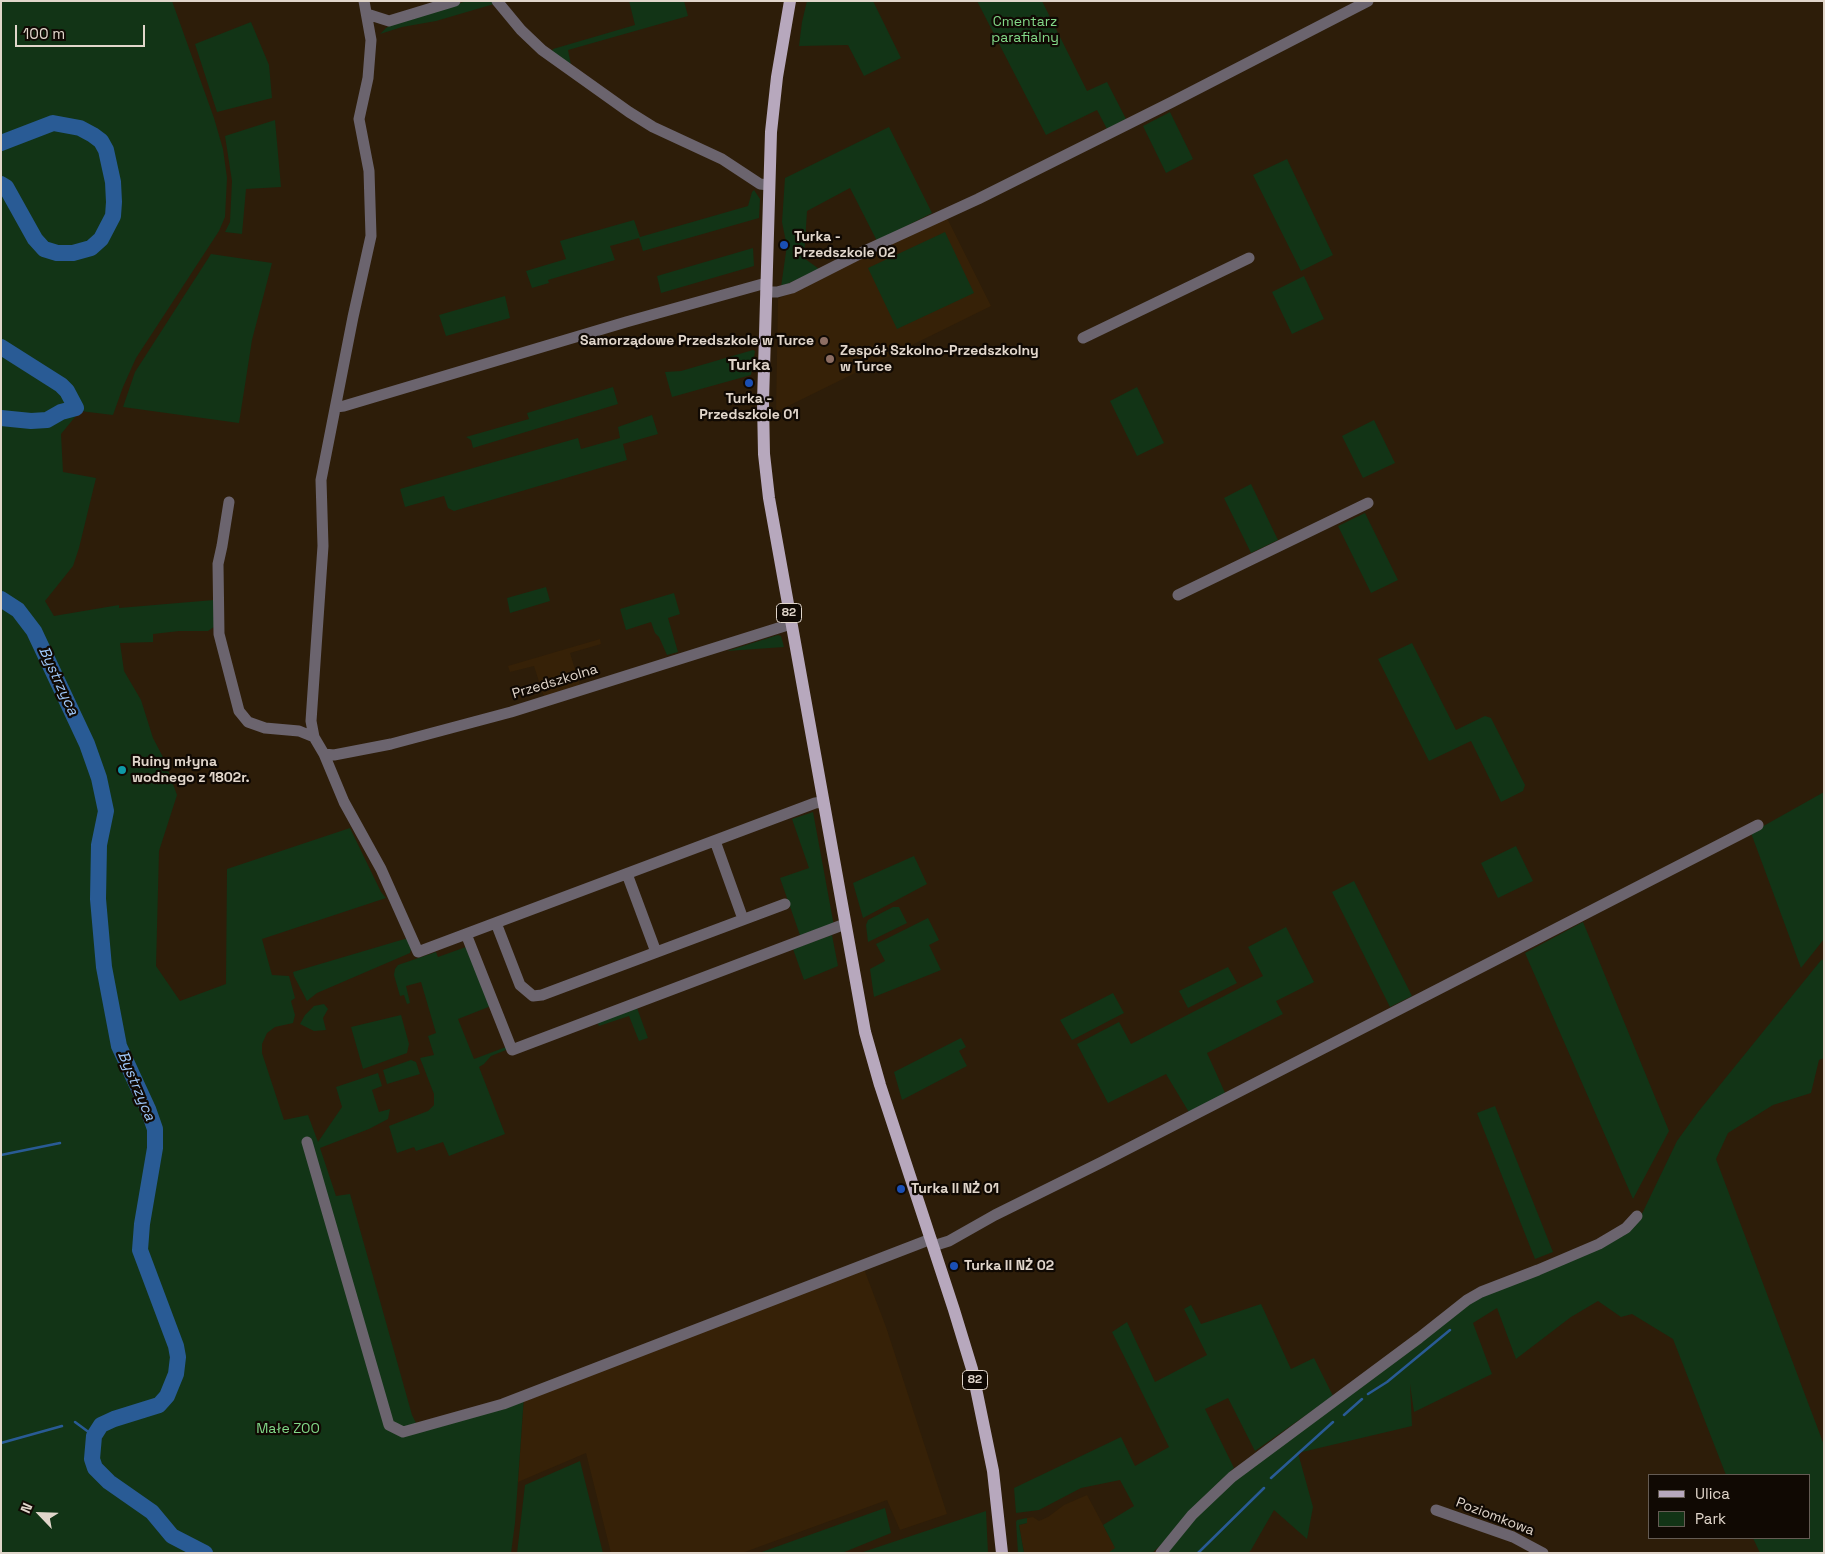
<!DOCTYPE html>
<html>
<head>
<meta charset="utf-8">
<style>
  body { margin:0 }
  #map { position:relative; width:1825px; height:1554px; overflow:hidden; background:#2d1d09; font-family:"Space Grotesk",sans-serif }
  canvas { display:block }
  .frame { position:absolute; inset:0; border:2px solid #e1d6cb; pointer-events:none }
  .legend { position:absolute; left:1648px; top:1474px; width:162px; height:65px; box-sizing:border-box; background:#100903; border:1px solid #645b53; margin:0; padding:6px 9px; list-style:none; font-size:15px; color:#e1d6cb }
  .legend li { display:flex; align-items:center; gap:10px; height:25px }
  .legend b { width:25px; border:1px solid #645b53 }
  .north { position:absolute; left:15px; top:1489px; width:50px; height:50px; -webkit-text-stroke:4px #100903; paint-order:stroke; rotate:294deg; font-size:14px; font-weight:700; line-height:20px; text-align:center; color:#e1d6cb }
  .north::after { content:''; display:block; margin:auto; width:18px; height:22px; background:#e1d6cb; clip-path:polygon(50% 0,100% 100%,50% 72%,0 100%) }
  .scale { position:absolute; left:15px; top:25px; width:130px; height:22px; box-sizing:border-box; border:2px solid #e1d6cb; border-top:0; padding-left:6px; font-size:15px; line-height:18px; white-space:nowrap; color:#e1d6cb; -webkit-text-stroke:4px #100903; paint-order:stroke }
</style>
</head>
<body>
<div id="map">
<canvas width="1825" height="1554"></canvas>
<div class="frame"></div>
<ul class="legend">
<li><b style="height:6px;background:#b7a8bd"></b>Ulica</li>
<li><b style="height:14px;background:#123416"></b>Park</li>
</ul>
<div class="north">N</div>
<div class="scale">100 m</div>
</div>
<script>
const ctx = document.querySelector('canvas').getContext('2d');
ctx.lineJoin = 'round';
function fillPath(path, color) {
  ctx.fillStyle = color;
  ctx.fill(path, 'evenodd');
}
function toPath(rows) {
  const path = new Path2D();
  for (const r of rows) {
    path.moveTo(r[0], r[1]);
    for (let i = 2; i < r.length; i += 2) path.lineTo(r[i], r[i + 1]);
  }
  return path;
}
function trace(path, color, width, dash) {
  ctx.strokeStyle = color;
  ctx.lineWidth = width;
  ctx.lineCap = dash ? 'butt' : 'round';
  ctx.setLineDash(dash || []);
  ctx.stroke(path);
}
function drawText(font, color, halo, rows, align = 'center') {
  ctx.font = font + ' "Space Grotesk",sans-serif';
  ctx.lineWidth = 4.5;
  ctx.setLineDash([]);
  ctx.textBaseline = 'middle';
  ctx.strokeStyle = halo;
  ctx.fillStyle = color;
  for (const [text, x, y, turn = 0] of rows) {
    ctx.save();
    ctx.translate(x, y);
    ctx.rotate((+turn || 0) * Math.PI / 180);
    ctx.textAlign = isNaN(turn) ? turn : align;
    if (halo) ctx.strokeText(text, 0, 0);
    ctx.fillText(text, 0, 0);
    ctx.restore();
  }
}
fillPath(toPath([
  [946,216,991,306,776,412,778,299],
  [600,639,601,644,570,653,580,686,544,697,534,666,510,672,508,666],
  [864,1269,886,1327,947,1514,900,1530,887,1500,742,1553,611,1553,586,1453,518,1482,524,1396],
  [1087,1495,1116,1549,1108,1553,1024,1553,1019,1525,1027,1523,1027,1518,1033,1517,1039,1521,1048,1517,1064,1505]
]), '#362107');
fillPath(toPath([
  [1,1,172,1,214,118,223,149,227,178,225,217,219,231,136,358,123,387,113,415,80,411,61,434,63,472,96,478,79,548,73,566,45,601,54,616,119,605,119,608,214,600,214,627,208,631,179,631,153,634,153,642,120,643,124,671,141,700,153,738,164,759,177,795,159,851,156,966,180,1001,226,984,227,869,350,828,381,892,386,898,262,939,272,975,289,976,295,998,291,1001,295,1015,293,1023,275,1027,267,1033,262,1044,262,1053,284,1120,308,1115,318,1142,342,1107,336,1087,378,1073,382,1086,372,1090,379,1112,390,1109,388,1119,369,1129,320,1148,336,1196,350,1194,412,1415,416,1423,524,1396,515,1523,511,1553,1,1553],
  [467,1,492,1,494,4,436,21,402,27,380,34,386,28,399,21],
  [629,1,684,1,688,16,568,50,571,65,551,53,553,49,635,25],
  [807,1,873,1,901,58,864,76,848,45,799,46,802,22],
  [977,1,1042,1,1087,91,1107,82,1126,119,1107,129,1097,110,1046,135],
  [251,22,269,65,272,98,217,112,195,44],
  [1170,112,1193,159,1166,173,1143,126],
  [275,120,281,187,246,189,242,234,225,232,230,222,232,181,225,136],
  [889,127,932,213,877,241,850,188,807,211,804,258,819,269,781,287,786,252,786,242,782,222,785,178],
  [1287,159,1333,255,1301,271,1253,175],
  [754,190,760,199,759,218,643,251,639,238,610,246,615,260,548,280,549,283,532,288,526,271,566,259,560,241,634,220,640,237,748,206,752,192],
  [945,232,974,293,897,329,868,268],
  [753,248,754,266,661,293,657,276],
  [211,254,272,263,252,340,239,423,123,407,135,372],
  [1304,276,1324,319,1292,334,1272,292],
  [505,296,510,318,446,336,439,315],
  [753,350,755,351,751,375,672,397,665,372,681,371],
  [613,387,618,404,473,448,471,440,466,437,529,419,527,413],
  [1137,387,1164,443,1137,456,1110,401],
  [652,415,658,434,623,444,627,460,454,511,448,508,444,496,405,507,400,489,578,438,581,449,620,438,618,427],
  [1374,420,1395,463,1363,478,1342,436],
  [1251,484,1278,540,1251,553,1224,498],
  [1365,513,1398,580,1371,593,1338,526],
  [546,587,550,601,510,613,507,598],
  [674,593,680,614,668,618,678,652,667,655,659,637,655,633,651,622,626,630,620,609],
  [778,635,781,636,784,647,727,651],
  [1412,643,1456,730,1485,716,1491,718,1525,785,1523,791,1501,802,1471,741,1429,761,1378,659],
  [1824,792,1824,939,1801,968,1751,833],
  [813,812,834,926,801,938,780,878,809,868,792,819],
  [1516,846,1533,881,1498,898,1481,863],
  [914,856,927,884,863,918,853,883],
  [1354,881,1412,996,1390,1007,1332,892],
  [893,907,899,907,907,923,868,942,866,925,868,920],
  [928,918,939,940,929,945,941,970,874,997,870,969,885,961,876,944],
  [1583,922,1669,1131,1633,1199,1525,953],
  [1286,927,1314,982,1276,1001,1283,1014,1207,1053,1226,1095,1190,1114,1166,1074,1108,1103,1077,1044,1119,1022,1131,1044,1263,976,1248,947],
  [832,935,838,966,804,980,793,949],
  [408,938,411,949,410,953,317,993,307,1001,294,976,293,972],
  [466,947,491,1006,458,1019,474,1059,506,1047,506,1050,491,1056,484,1064,479,1067,505,1134,449,1156,443,1142,416,1151,414,1147,397,1153,389,1126,428,1111,434,1105,434,1094,420,1058,434,1055,428,1036,436,1033,421,982,406,986,410,1003,407,1004,404,995,400,996,394,975,395,969,398,965,436,952,438,957],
  [1822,959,1824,963,1824,1058,1819,1060,1811,1093,1773,1105,1728,1133,1716,1159,1824,1445,1824,1553,1760,1553,1753,1538,1809,1538,1809,1475,1726,1475,1673,1339,1632,1314,1621,1317,1598,1301,1571,1317,1516,1359,1497,1308,1473,1323,1492,1374,1414,1412,1410,1384,1412,1426,1298,1453,1313,1507,1307,1539,1274,1510,1251,1550,1248,1553,1164,1553,1214,1498,1264,1458,1466,1305,1639,1220,1677,1141,1698,1112],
  [1228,967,1237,983,1188,1008,1179,991],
  [1113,993,1124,1013,1072,1040,1060,1020],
  [324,1004,328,1009,323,1018,326,1030,314,1031,300,1024,305,1015,314,1006],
  [637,1008,648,1038,639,1041,629,1016,599,1026,597,1022],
  [401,1015,409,1044,407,1053,363,1069,351,1027],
  [961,1038,966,1047,959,1051,967,1066,902,1100,894,1072],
  [411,1060,416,1062,420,1074,387,1084,383,1070],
  [1495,1106,1553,1252,1535,1259,1477,1113],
  [1261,1304,1291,1369,1314,1358,1333,1396,1255,1451,1228,1398,1205,1409,1234,1468,1198,1502,1166,1540,1152,1553,1108,1553,1115,1548,1103,1525,1134,1506,1120,1480,1081,1488,1039,1510,1016,1513,1014,1488,1121,1437,1135,1466,1169,1447,1112,1332,1127,1322,1155,1382,1207,1355,1184,1309,1191,1305,1201,1324],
  [580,1461,603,1553,517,1553,525,1485],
  [885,1508,891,1533,842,1553,759,1553],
  [986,1511,988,1553,860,1553],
  [1027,1518,1027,1523,1019,1525,1024,1553,1018,1553,1016,1522,1017,1520]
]), '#123416');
trace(toPath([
  [1,1155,60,1143],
  [1368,1394,1387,1382,1450,1330],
  [1344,1415,1362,1399],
  [75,1422,94,1436],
  [1,1443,62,1426],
  [1271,1478,1333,1422],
  [1198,1553,1264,1488]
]), '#295b95', 2.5);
trace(toPath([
  [1,143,53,123,80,128,93,135,101,141,106,150,113,182,114,202,113,216,101,239,91,248,73,253,57,253,44,249,35,239,6,187,1,184],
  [1,347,61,385,67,391,76,408,61,412,47,420,31,421,1,418],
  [1,599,18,610,34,631,87,744,99,778,106,811,99,845,98,899,104,967,119,1046,148,1109,155,1129,155,1148,142,1224,140,1250,176,1346,178,1357,176,1374,167,1396,159,1405,114,1419,101,1425,94,1436,92,1459,95,1468,109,1482,152,1512,172,1536,205,1553]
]), '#295b95', 16);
trace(toPath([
  [364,1,371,40,368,78,359,119,369,171,371,236,353,317,321,480,323,546,311,721,314,737,324,754,344,802,381,869,418,952,815,803,823,802],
  [497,1,521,30,542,50,629,112,653,127,722,159,760,184,769,185],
  [367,14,389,21,455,1],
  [766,292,777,292,792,288,869,249,978,199,1172,102,1368,1],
  [1083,338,1249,258],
  [336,407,344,406,626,322,766,283],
  [229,502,222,546,218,564,219,634,239,711,248,722,265,728,299,731,314,737],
  [1178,595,1368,503],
  [324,754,334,755,391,744,511,712,791,624],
  [715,841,743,919],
  [627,874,656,952],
  [496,923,520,985,533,996,542,995,785,904],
  [466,934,512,1050,845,924],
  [307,1142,389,1425,403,1432,503,1404,931,1239],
  [933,1246,949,1241,995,1215,1102,1162,1758,825],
  [1436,1510,1513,1537,1543,1553],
  [1161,1553,1192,1515,1232,1477,1419,1338,1467,1300,1481,1292,1538,1270,1599,1244,1626,1228,1637,1216]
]), '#6b646e', 11);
trace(toPath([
  [790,1,777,77,771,132,763,402,764,454,769,498,865,1032,880,1085,954,1310,972,1369,993,1471,1002,1553]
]), '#b7a8bd', 12);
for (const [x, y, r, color] of [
  [784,245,5,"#1a4fb4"],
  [824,341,5,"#8d6e63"],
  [830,359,5,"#8d6e63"],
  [749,383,5,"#1a4fb4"],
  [122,770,5,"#0f9aa8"],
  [901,1189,5,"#1a4fb4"],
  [954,1266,5,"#1a4fb4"]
]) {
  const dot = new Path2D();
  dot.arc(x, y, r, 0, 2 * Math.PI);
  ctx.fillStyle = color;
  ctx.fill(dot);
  trace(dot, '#100903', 2);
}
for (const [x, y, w] of [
  [789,613,25],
  [975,1380,25]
]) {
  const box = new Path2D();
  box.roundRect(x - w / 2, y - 9.5, w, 19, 4);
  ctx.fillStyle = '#100903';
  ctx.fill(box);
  trace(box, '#e1d6cb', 1);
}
drawText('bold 12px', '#e1d6cb', null, [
  ["82",789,613],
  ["82",975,1380]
]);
drawText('14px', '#82d888', '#100903', [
  ["Cmentarz",1025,22],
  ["parafialny",1025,38],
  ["Małe ZOO",288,1429]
]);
drawText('bold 14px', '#e1d6cb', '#100903', [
  ["Turka -",794,237],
  ["Przedszkole 02",794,253],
  ["Samorządowe Przedszkole w Turce",814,341,"right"],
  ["Zespół Szkolno-Przedszkolny",840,351],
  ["w Turce",840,367],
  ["Turka -",749,399,"center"],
  ["Przedszkole 01",749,415,"center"],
  ["Ruiny młyna",132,762],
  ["wodnego z 1802r.",132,778],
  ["Turka II NŻ 01",911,1189],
  ["Turka II NŻ 02",964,1266]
], 'left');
drawText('14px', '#e1d6cb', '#100903', [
  ["Przedszkolna",555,682,-17],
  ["Poziomkowa",1495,1517,21]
]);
drawText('italic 15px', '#9fc8fa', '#100903', [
  ["Bystrzyca",58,681,65],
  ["Bystrzyca",136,1086,67]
]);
drawText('bold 16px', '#e1d6cb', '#100903', [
  ["Turka",749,366]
]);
</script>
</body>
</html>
